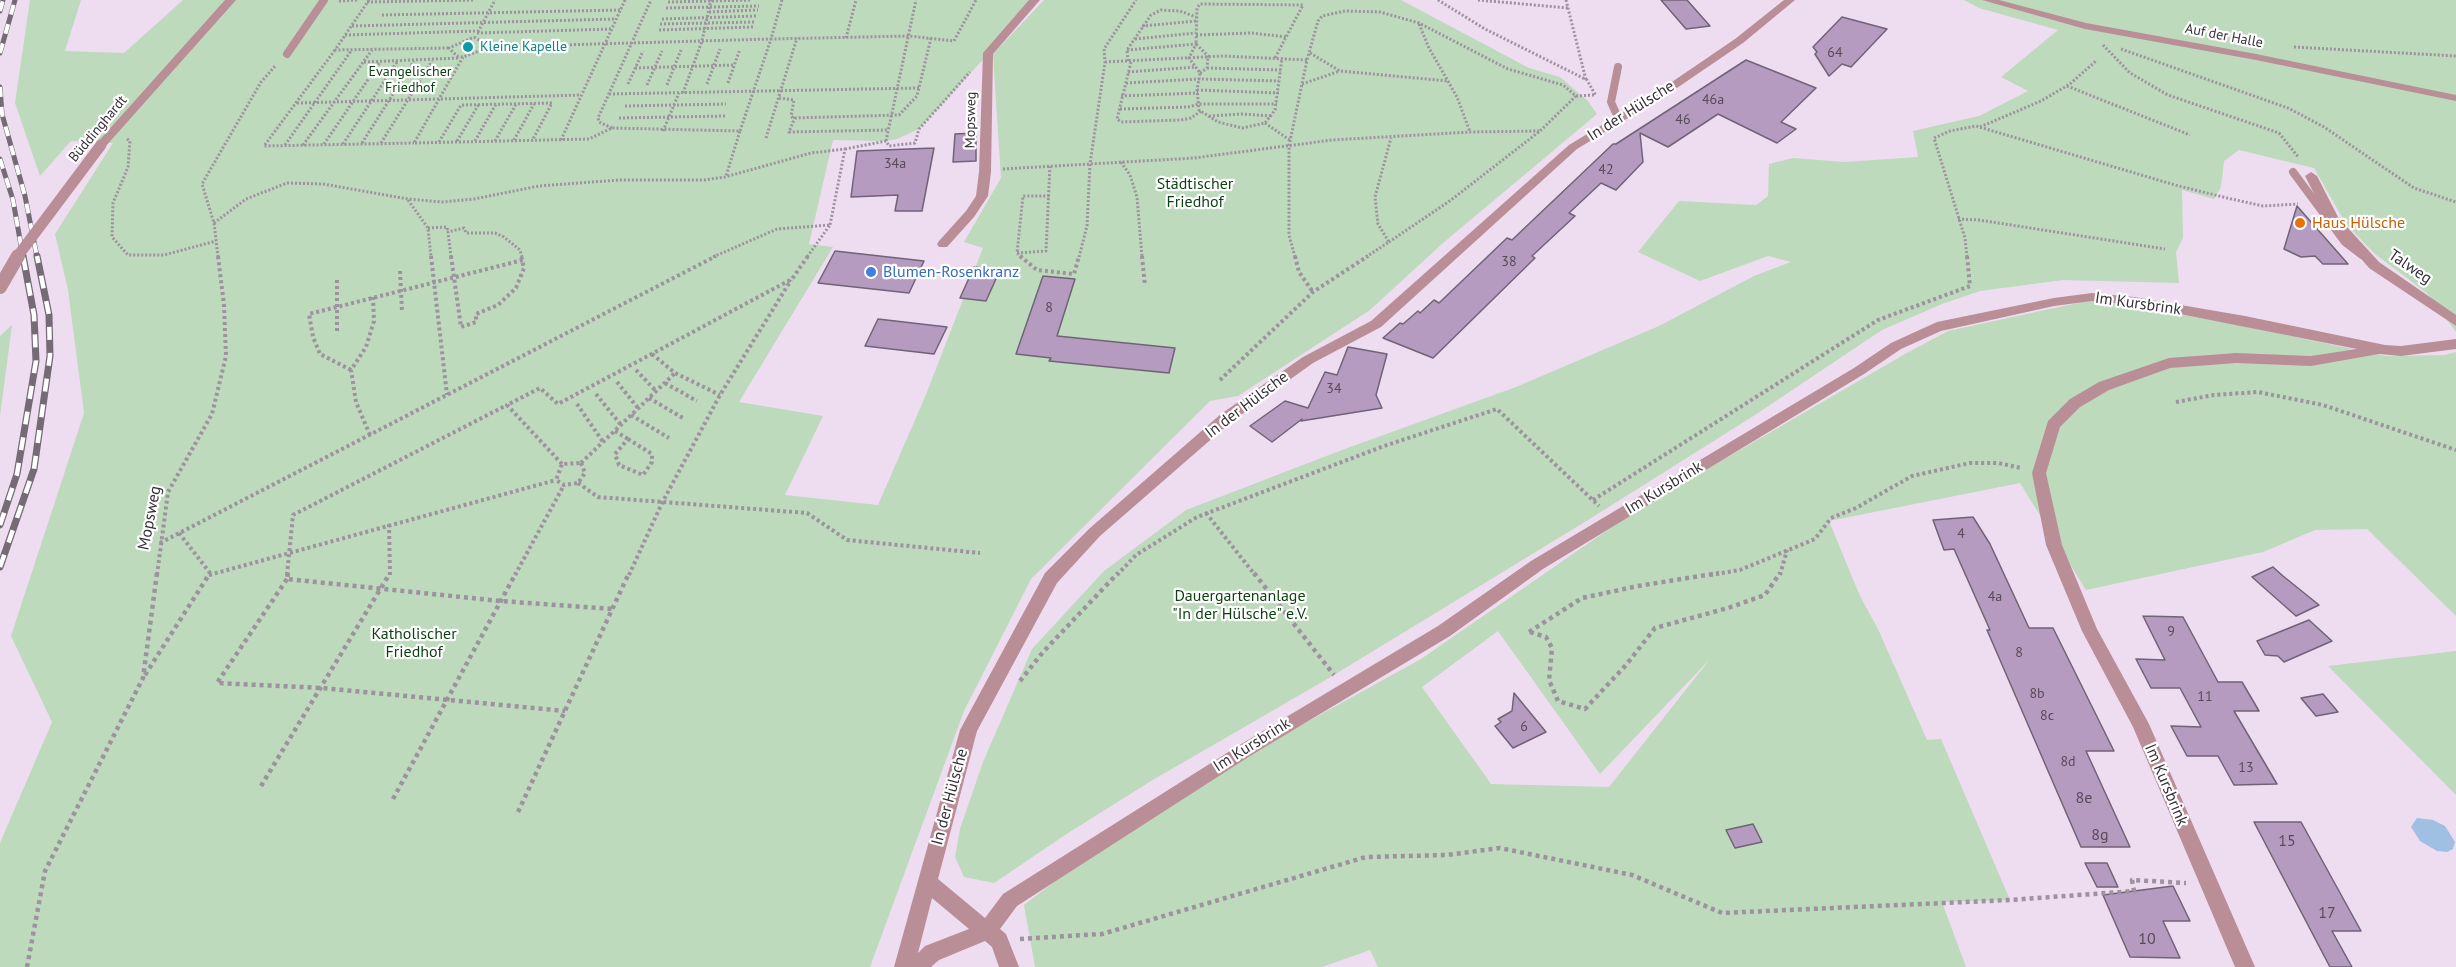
<!DOCTYPE html>
<html>
<head>
<meta charset="utf-8">
<style>
  body { margin:0 }
  canvas { display:block; background:#eedcf0 }
</style>
</head>
<body>
<canvas width="2456" height="967"></canvas>
<script>
const ctx = document.querySelector('canvas').getContext('2d');
ctx.lineJoin = 'round';
function fillPath(path, color) {
  ctx.fillStyle = color;
  ctx.fill(path, 'evenodd');
}
function toPath(rows) {
  const path = new Path2D();
  for (const r of rows) {
    path.moveTo(r[0], r[1]);
    for (let i = 2; i < r.length; i += 2) path.lineTo(r[i], r[i + 1]);
  }
  return path;
}
function trace(path, color, width, dash) {
  ctx.strokeStyle = color;
  ctx.lineWidth = width;
  ctx.lineCap = dash ? 'butt' : 'round';
  ctx.setLineDash(dash || []);
  ctx.stroke(path);
}
function drawText(font, color, halo, rows, align = 'center') {
  ctx.font = font + ' "PT Sans",sans-serif';
  ctx.lineWidth = 4.5;
  ctx.setLineDash([]);
  ctx.textBaseline = 'middle';
  ctx.strokeStyle = halo;
  ctx.fillStyle = color;
  for (const [text, x, y, turn = 0] of rows) {
    ctx.save();
    ctx.translate(x, y);
    ctx.rotate((+turn || 0) * Math.PI / 180);
    ctx.textAlign = isNaN(turn) ? turn : align;
    if (halo) ctx.strokeText(text, 0, 0);
    ctx.fillText(text, 0, 0);
    ctx.restore();
  }
}
fillPath(toPath([
  [30,0,81,0,65,51,124,53,183,0,1038,0,919,129,897,139,886,141,833,140,809,244,833,247,739,402,823,416,785,495,878,505,925,397,983,248,964,242,1001,178,993,54,1044,0,1401,0,1529,68,1560,77,1588,101,1597,114,1443,243,1370,310,1238,396,1210,401,1031,579,964,711,870,967,0,967,0,843,52,722,11,636,84,413,68,290,55,234,113,143,71,141,40,176,15,103],
  [1964,0,2456,0,2456,332,2427,293,2375,254,2346,224,2314,168,2239,150,2224,161,2221,187,2214,199,2182,190,2183,238,2176,252,2179,283,2063,280,1980,291,1942,304,1882,330,1755,415,1588,520,1329,678,1151,781,1065,835,994,883,964,877,955,857,960,829,983,762,1032,649,1104,571,1186,510,1342,450,1516,387,1659,326,1754,276,1791,262,1768,256,1700,281,1638,252,1679,201,1756,205,1768,196,1769,164,1793,158,1844,162,1918,157,1913,131,1979,116,2028,91,2001,77,2058,30,1979,8],
  [2096,299,2243,326,2386,356,2445,355,2456,352,2456,616,2367,529,2315,530,2263,552,2086,590,2020,483,1829,521,1860,596,1878,629,1927,740,1941,739,2010,900,1942,902,1966,967,1378,967,1370,950,1322,967,1035,967,1024,905,1148,810,1421,659,1635,511,1905,354,1948,331],
  [1498,631,1600,774,1710,659,1609,787,1491,784,1422,687],
  [12,325,0,416,0,336],
  [2456,651,2456,795,2328,666]
]), '#bddabc');
fillPath(toPath([
  [2417,818,2433,820,2445,826,2455,842,2453,849,2447,852,2437,851,2420,841,2411,827]
]), '#9fbfe3');
const building = toPath([
  [1661,0,1687,0,1710,26,1686,29,1661,0],
  [1842,17,1887,29,1851,67,1842,64,1829,76,1815,54,1817,52,1813,47,1842,17],
  [1746,60,1816,88,1781,122,1796,129,1777,143,1718,114,1668,147,1640,133,1643,162,1640,165,1616,190,1601,183,1569,213,1575,216,1532,256,1535,258,1433,358,1383,338,1400,323,1403,324,1418,311,1420,313,1434,300,1439,303,1507,238,1512,240,1613,144,1616,144,1746,60],
  [976,133,976,161,953,162,955,134,976,133],
  [934,148,922,211,895,211,898,195,851,197,857,151,934,148],
  [2297,206,2348,264,2323,264,2315,256,2301,257,2284,249,2297,206],
  [835,251,924,261,909,293,818,283,835,251],
  [974,267,1000,270,986,301,960,298,974,267],
  [1043,276,1075,279,1057,336,1175,348,1169,373,1049,361,1051,358,1016,354,1043,276],
  [878,319,947,327,934,354,865,346,878,319],
  [1348,347,1387,354,1376,395,1382,408,1301,421,1302,419,1272,442,1250,426,1285,401,1308,408,1325,372,1337,375,1348,347],
  [1973,517,1990,544,2029,628,2053,628,2114,751,2086,751,2130,847,2081,847,1987,630,1990,630,1954,549,1944,550,1933,520,1973,517],
  [2273,567,2283,576,2319,605,2296,616,2252,577,2273,567],
  [2143,616,2183,617,2218,682,2242,682,2259,711,2234,711,2277,784,2234,785,2218,756,2187,756,2171,726,2201,727,2180,688,2151,688,2136,659,2165,660,2143,616],
  [2309,620,2332,641,2284,662,2278,656,2265,655,2257,641,2309,620],
  [1514,693,1546,732,1513,748,1495,726,1501,722,1498,719,1512,711,1514,693],
  [2323,694,2338,712,2316,716,2301,698,2323,694],
  [2254,822,2301,822,2361,931,2332,931,2352,967,2330,967,2254,822],
  [1753,824,1762,842,1735,848,1726,830,1753,824],
  [2085,863,2107,863,2118,887,2097,887,2085,863],
  [2173,886,2190,921,2163,921,2180,958,2130,957,2103,895,2173,886]
]);
fillPath(building, '#b69bc1');
trace(building, '#706376', 1.5);
trace(toPath([
  [369,0,335,50,449,48],
  [782,0,771,39,909,36,954,41,976,0],
  [1438,0,1485,29,1587,80,1596,96],
  [1478,0,1568,8],
  [1566,0,1586,80],
  [339,1,357,0],
  [367,2,475,0],
  [668,2,752,0],
  [666,8,759,6],
  [709,12,758,10],
  [382,15,620,10],
  [662,19,756,16],
  [660,24,754,22],
  [1419,24,1429,48,1457,97,1470,132],
  [352,26,616,19],
  [1142,26,1197,21],
  [659,30,753,27],
  [478,32,495,0],
  [477,33,612,29],
  [345,35,478,31],
  [1196,35,1251,33,1287,37],
  [474,37,490,47,463,57,457,56,449,48,474,37],
  [846,38,856,0],
  [1135,39,1196,33],
  [2103,45,2130,73,2168,95,2279,133,2299,158],
  [490,47,771,39,740,131],
  [2294,47,2456,56],
  [2121,49,2288,108,2324,127,2414,188,2456,202],
  [335,50,264,146,414,143],
  [1127,50,1196,44,1189,58,1200,73,1197,90,1199,110,1218,122,1242,128,1265,123,1275,110,1282,58],
  [1310,53,1340,71,1448,81],
  [463,57,414,143,589,139,612,128,740,131,726,176],
  [1209,57,1196,44,1197,8,1200,4,1303,5,1275,58],
  [1128,61,1127,50,1151,15,1161,10,1180,11,1196,17],
  [364,62,460,58],
  [1105,62,1223,56,1307,60],
  [1131,62,1117,119,1121,122,1181,120,1191,118,1201,111],
  [635,68,735,65],
  [1207,68,1281,70],
  [1128,72,1196,67],
  [1200,73,1207,68,1208,57],
  [728,83,740,49],
  [1126,83,1199,79,1279,81],
  [628,84,643,51],
  [707,84,720,49],
  [1302,84,1340,71],
  [647,85,662,51],
  [667,85,681,50],
  [2067,86,2190,135],
  [1197,90,1279,93],
  [683,93,702,41,711,0],
  [609,94,919,88],
  [1121,96,1198,93],
  [1576,96,1594,95],
  [779,98,794,100,791,116,793,118,899,115,917,96,931,38],
  [297,103,581,95],
  [625,106,726,104],
  [1120,109,1188,107,1199,104,1277,104],
  [1209,116,1243,114,1271,116],
  [795,117,789,132,888,130],
  [619,118,725,116],
  [1265,123,1291,141],
  [1980,127,2041,101,2070,84,2097,60],
  [612,128,599,122,598,118,651,0],
  [663,131,679,93],
  [766,138,797,38],
  [127,139,130,141,128,167,113,203,112,237,128,255,164,255,216,241],
  [514,140,534,104],
  [561,140,625,0],
  [457,141,479,104],
  [475,141,496,104],
  [495,141,516,104],
  [886,141,916,0],
  [439,142,461,105,552,103,532,141],
  [362,143,414,61],
  [381,143,432,61],
  [324,144,380,62],
  [343,144,397,62],
  [285,145,351,51],
  [303,145,372,50],
  [845,149,886,141,889,146,915,143,919,129,970,72],
  [1121,162,1130,175,1137,197,1142,257],
  [1003,169,1194,158,1332,140,1470,132,1540,131],
  [408,200,428,228,431,257],
  [1958,219,1979,220,2165,249],
  [214,223,246,199,287,183,323,184,408,199,442,202,474,199,539,186,619,180,704,180,725,177,811,153,845,149,830,225],
  [428,228,447,227,448,232],
  [1017,253,1046,251,1050,165],
  [218,257,214,223,202,184,261,82,276,65],
  [451,257,448,232,464,228,466,233,495,233,504,237,520,250,522,257],
  [713,257,777,229,830,225,807,257],
  [1022,257,1017,253,1023,196,1050,196],
  [1079,257,1087,226,1090,164,1105,62,1104,49,1136,0],
  [1295,257,1289,235,1289,146,1307,60,1318,21,1322,16,1345,11,1380,12,1419,23,1508,69,1563,85,1576,96,1540,131,1451,200,1389,242],
  [1366,257,1389,242,1378,224,1375,197,1391,138],
  [1967,257,1965,238,1934,138,1950,131,1976,126,2175,185,2227,198,2263,206,2298,204]
]), '#9e91a0', 3, [2, 2]);
trace(toPath([
  [431,256,447,395],
  [451,256,461,327,476,322,476,314,498,305,516,288,524,268,521,256],
  [1020,256,1037,270,1074,274,1079,256],
  [1142,256,1145,286],
  [1295,256,1299,272,1313,292],
  [400,271,402,311],
  [337,280,337,333],
  [652,354,675,373,720,395],
  [351,370,320,354,313,337,309,314,523,260],
  [636,370,656,391],
  [1220,380,1313,292,1368,256],
  [617,382,638,408],
  [665,383,697,401],
  [596,394,621,425],
  [649,398,683,418],
  [2176,402,2214,395,2258,392,2323,405,2456,450],
  [577,404,603,442],
  [631,415,669,438],
  [615,431,628,439],
  [370,435,356,402,351,370,366,347,374,321,373,297],
  [628,439,652,454,652,462,643,475,619,465,615,454,628,439],
  [581,463,675,373],
  [581,463,585,473,578,483,564,485,556,480,562,464,581,463],
  [562,464,507,405,540,388,558,404,792,279,808,256],
  [578,483,598,497,807,513,847,540,980,553],
  [1593,500,1878,320,1970,286,1967,256],
  [1206,513,1255,575],
  [389,524,390,575],
  [179,533,210,573],
  [160,543,716,256],
  [157,575,168,492,212,414,226,356,224,305,218,256],
  [209,575,556,480],
  [287,575,293,515,507,405],
  [515,575,564,485],
  [629,575,662,503,720,395,791,280],
  [1117,575,1136,555,1197,517,1384,446,1497,409,1599,506],
  [1710,575,1740,570,1815,539,1831,518,1856,508,1912,476,1970,463,1998,463,2021,468],
  [1780,575,1787,550]
]), '#9e91a0', 4, [3, 3]);
trace(toPath([
  [288,573,287,579,500,601,613,609],
  [1254,573,1334,675],
  [287,579,217,683,322,688,565,711],
  [1529,632,1582,598,1638,586,1719,573],
  [1530,632,1546,637,1552,648,1549,680,1558,701,1585,709,1626,665,1655,628,1728,608,1765,595,1780,573],
  [145,675,210,573],
  [1020,681,1043,652,1118,573],
  [261,786,390,573],
  [393,799,516,573],
  [518,812,629,573],
  [1020,939,1102,934,1366,857,1447,855,1500,848,1632,875,1722,913,2010,900,2134,891,2132,880,2186,883],
  [27,967,45,871,143,678,157,573]
]), '#9e91a0', 4.5, [4, 4]);
trace(toPath([
  [287,54,324,0],
  [1618,67,1611,102,1619,120],
  [2293,172,2345,242,2362,255]
]), '#ba8e96', 8);
fillPath(toPath([
  [225,0,236,0,105,147,97,147,97,143,225,0],
  [1029,0,1040,0,993,54,991,172,988,196,974,217,947,247,939,247,937,244,939,241,966,211,976,196,979,172,983,53,1029,0],
  [1784,0,1795,0,1743,43,1671,92,1577,149,1381,327,1313,363,1231,422,1100,536,1057,583,977,731,938,879,985,918,1003,894,1238,746,1438,626,1531,561,1854,368,1891,343,1937,322,2054,298,2092,293,2134,297,2245,316,2385,345,2401,346,2456,339,2456,349,2401,356,2379,354,2311,366,2236,363,2170,368,2109,390,2080,407,2060,427,2046,473,2062,545,2097,629,2149,724,2255,967,2235,967,2133,727,2082,631,2046,545,2032,473,2048,421,2070,399,2099,382,2169,358,2236,353,2311,356,2357,349,2134,305,2092,301,2054,306,1941,331,1901,349,1864,374,1543,569,1450,636,1250,756,1017,906,1000,929,1006,934,1019,967,999,967,992,947,985,941,939,960,931,967,894,967,960,730,1045,573,1090,528,1221,414,1303,357,1371,321,1569,145,1663,88,1735,39,1784,0],
  [932,898,969,929,925,946,918,953,932,898],
  [1982,0,1999,0,2086,23,2256,54,2456,95,2456,101,2256,60,2085,29,1982,0],
  [2311,172,2317,176,2338,217,2379,262,2456,315,2456,326,2369,268,2327,219,2305,176,2311,172]
]), '#ba8e96');
const railFar1 = toPath([
  [0,11,3,0],
  [0,53,15,0],
  [0,87,2,114,25,196,37,257],
  [0,159,13,200,23,257]
]);
const rail = toPath([
  [0,525,17,474,36,361,34,315,23,256],
  [0,567,34,469,50,356,49,315,37,256]
]);
trace(railFar1, '#756a76', 5);
trace(rail, '#756a76', 7);
trace(railFar1, '#fff', 4, [10]);
trace(rail, '#fff', 4.5, [13]);
trace(toPath([
  [17,257,101,145]
]), '#ba8e96', 11);
trace(toPath([
  [0,287,18,256]
]), '#ba8e96', 14);
for (const [x, y, r, color] of [
  [468,47,6,"#0f9aa8"],
  [2300,223,6,"#e8710a"],
  [871,272,6,"#3f7fe0"]
]) {
  const dot = new Path2D();
  dot.arc(x, y, r, 0, 2 * Math.PI);
  ctx.fillStyle = color;
  ctx.fill(dot);
  trace(dot, '#fff', 2);
}
drawText('14px', '#373038', '#fff', [
  ["Auf der Halle",2224,36,11],
  ["Mopsweg",971,120,-89],
  ["Büddinghardt",98,129,-50]
]);
drawText('14px', '#0d838f', '#fff', [
  ["Kleine Kapelle",480,47]
], 'left');
drawText('14px', '#574b5a', null, [
  ["64",1835,53],
  ["46a",1713,100],
  ["46",1683,120],
  ["34a",895,164],
  ["42",1606,170],
  ["38",1509,262],
  ["8",1049,308],
  ["34",1334,389],
  ["4",1961,534],
  ["4a",1995,597],
  ["9",2171,632],
  ["8",2019,653],
  ["8b",2037,694],
  ["11",2205,697],
  ["8c",2047,716],
  ["6",1524,727],
  ["8d",2068,762],
  ["13",2246,768]
]);
drawText('14px', '#0c3f11', '#fff', [
  ["Evangelischer",410,72],
  ["Friedhof",410,88]
]);
drawText('16px', '#373038', '#fff', [
  ["In der Hülsche",1631,111,-32],
  ["Talweg",2410,267,34],
  ["Im Kursbrink",2138,304,8],
  ["In der Hülsche",1247,405,-37],
  ["Im Kursbrink",1664,488,-31],
  ["Mopsweg",150,518,-79],
  ["Im Kursbrink",1252,745,-32],
  ["Im Kursbrink",2166,785,67],
  ["In der Hülsche",950,797,-75]
]);
drawText('16px', '#0c3f11', '#fff', [
  ["Städtischer",1195,184],
  ["Friedhof",1195,202],
  ["Dauergartenanlage",1240,596],
  ["\"In der Hülsche\" e.V.",1240,614],
  ["Katholischer",414,634],
  ["Friedhof",414,652]
]);
drawText('16px', '#c56008', '#fff', [
  ["Haus Hülsche",2312,223]
], 'left');
drawText('16px', '#366cbe', '#fff', [
  ["Blumen-Rosenkranz",883,272]
], 'left');
drawText('16px', '#574b5a', null, [
  ["8e",2084,798],
  ["8g",2100,835],
  ["15",2287,841],
  ["17",2327,913],
  ["10",2147,939]
]);
</script>
</body>
</html>
